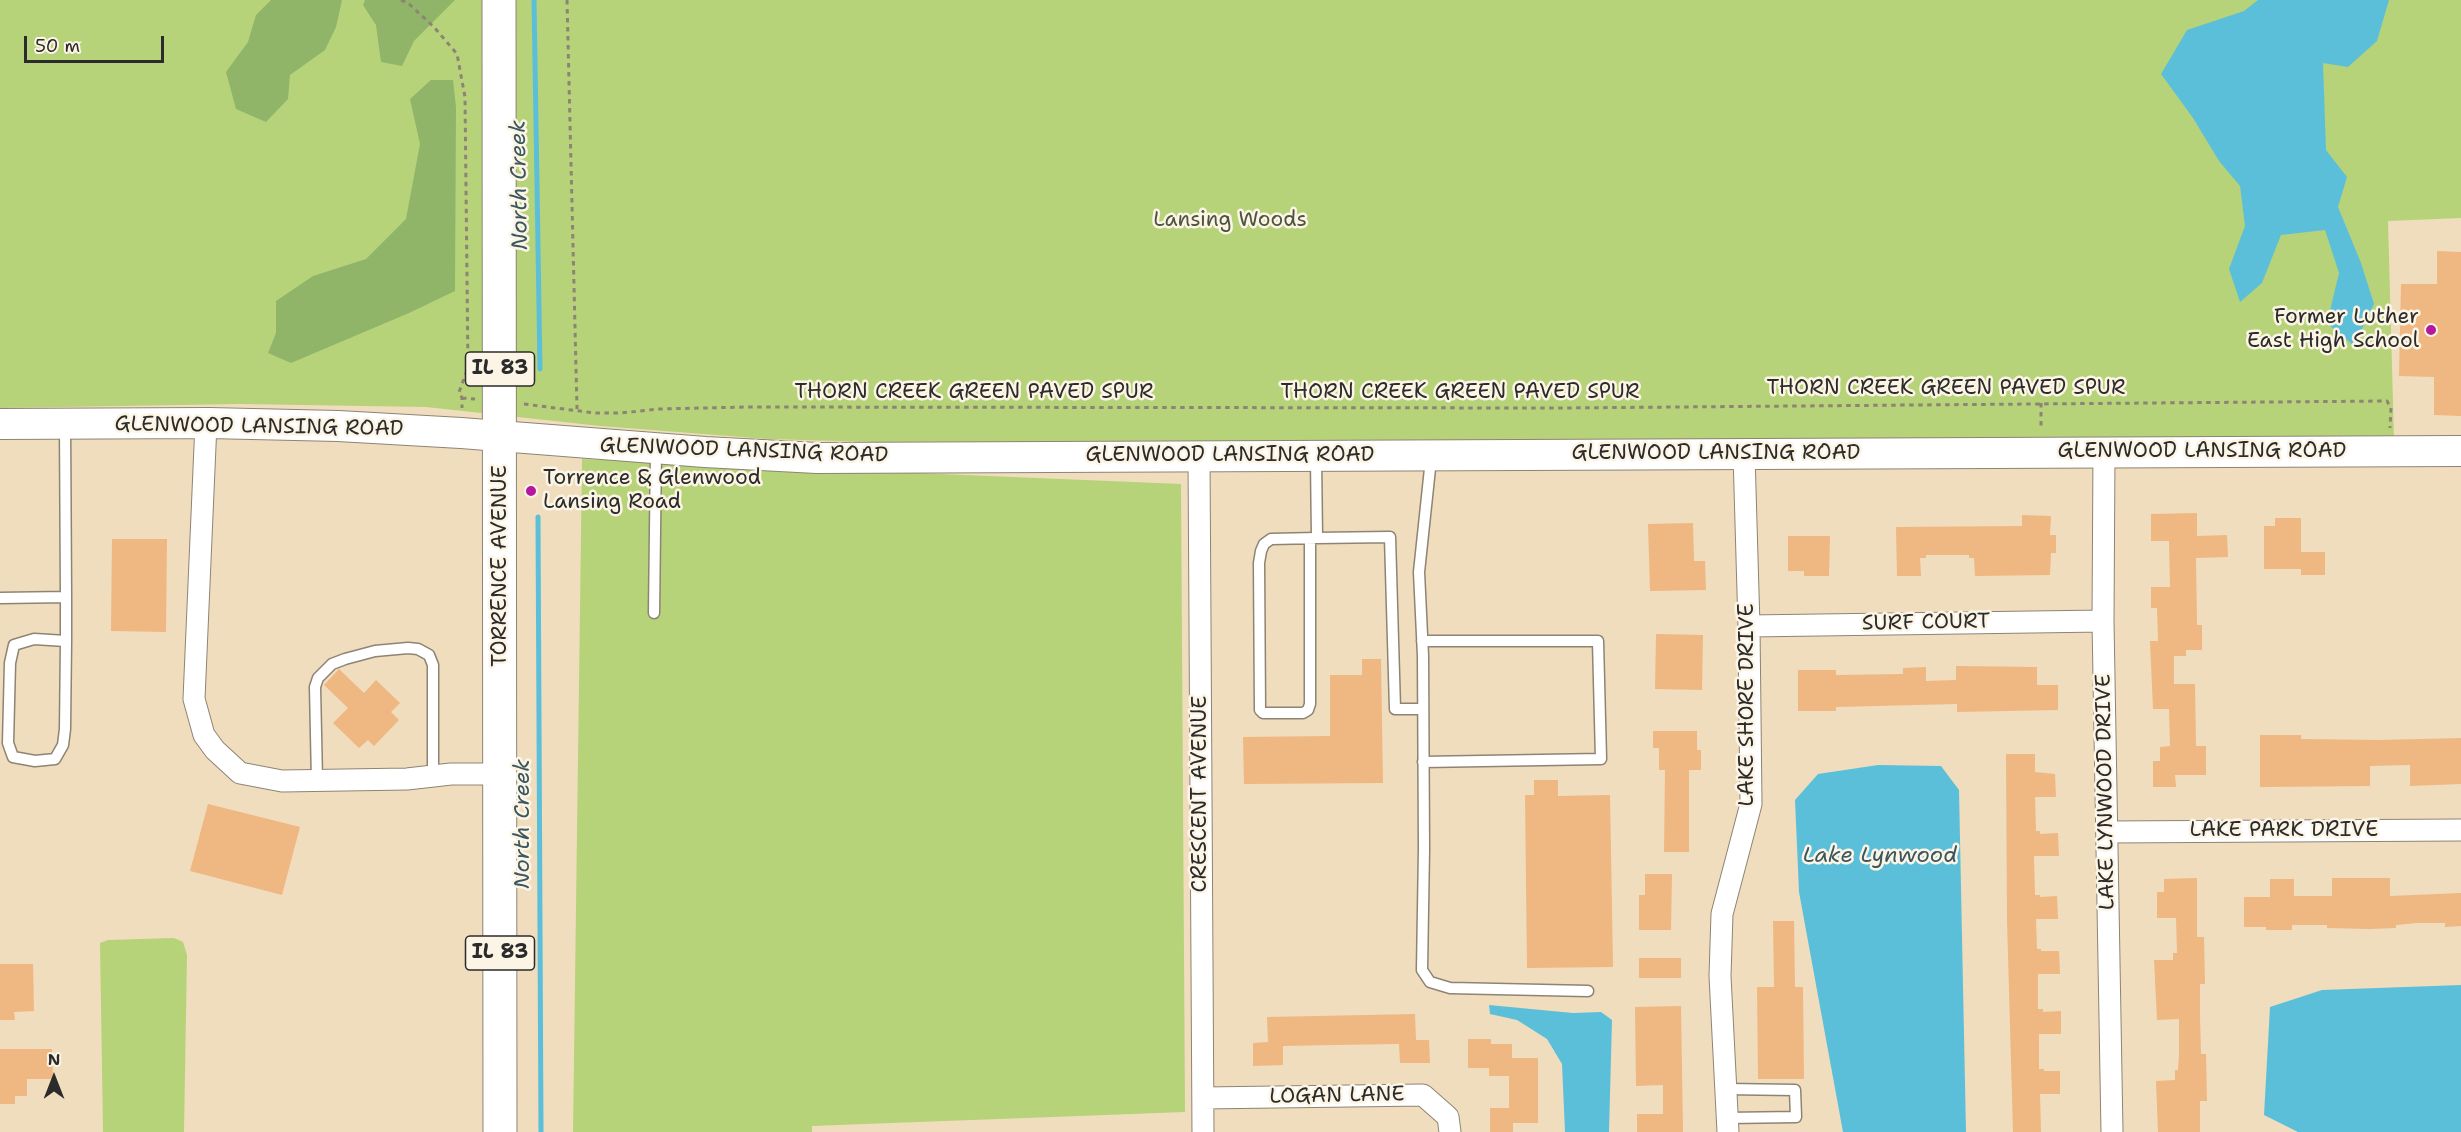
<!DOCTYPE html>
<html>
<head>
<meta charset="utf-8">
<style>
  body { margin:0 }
  #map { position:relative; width:2461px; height:1132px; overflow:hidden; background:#f0ddbd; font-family:"Shantell Sans",sans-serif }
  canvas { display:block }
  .north { position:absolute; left:24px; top:1048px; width:60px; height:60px; -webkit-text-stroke:4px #fcf5e5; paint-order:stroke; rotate:0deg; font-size:16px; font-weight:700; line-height:24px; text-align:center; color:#2b2b2b }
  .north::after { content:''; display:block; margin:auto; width:21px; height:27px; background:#2b2b2b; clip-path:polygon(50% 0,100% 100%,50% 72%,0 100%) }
  .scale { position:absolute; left:24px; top:36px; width:140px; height:27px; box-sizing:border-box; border:3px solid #2b2b2b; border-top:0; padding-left:8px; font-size:18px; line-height:21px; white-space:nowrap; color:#2b2b2b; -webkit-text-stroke:4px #fcf5e5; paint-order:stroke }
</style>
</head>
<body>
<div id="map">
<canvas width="2461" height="1132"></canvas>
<div class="north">N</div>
<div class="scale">50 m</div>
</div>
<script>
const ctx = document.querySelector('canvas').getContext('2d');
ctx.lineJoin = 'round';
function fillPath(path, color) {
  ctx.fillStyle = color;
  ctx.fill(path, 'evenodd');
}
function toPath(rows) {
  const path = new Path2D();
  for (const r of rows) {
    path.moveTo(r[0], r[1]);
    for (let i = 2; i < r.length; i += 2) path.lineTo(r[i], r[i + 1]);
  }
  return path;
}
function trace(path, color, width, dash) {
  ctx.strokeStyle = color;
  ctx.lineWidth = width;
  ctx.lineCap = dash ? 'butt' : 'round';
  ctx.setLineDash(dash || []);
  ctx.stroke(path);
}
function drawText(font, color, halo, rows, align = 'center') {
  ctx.font = font + ' "Shantell Sans",sans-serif';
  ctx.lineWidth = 5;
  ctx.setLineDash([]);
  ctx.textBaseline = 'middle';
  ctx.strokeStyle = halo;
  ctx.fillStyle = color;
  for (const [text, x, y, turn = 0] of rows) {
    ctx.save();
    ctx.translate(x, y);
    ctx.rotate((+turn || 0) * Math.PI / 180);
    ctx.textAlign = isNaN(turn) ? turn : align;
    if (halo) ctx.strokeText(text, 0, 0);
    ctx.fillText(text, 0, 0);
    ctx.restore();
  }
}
fillPath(toPath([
  [0,0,2461,0,2461,218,2388,221,2394,439,874,442,767,439,600,426,426,407,241,404,0,408],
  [582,459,1181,484,1185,1112,812,1126,812,1132,573,1132],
  [174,938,183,942,187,955,184,1132,103,1132,100,943,108,940]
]), '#b6d379');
fillPath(toPath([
  [271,0,342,0,336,27,325,50,290,75,288,99,266,122,236,109,226,72,248,42,256,15],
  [365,0,455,0,414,41,402,66,381,62,376,25,363,5],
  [431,80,453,80,456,107,455,291,409,313,291,363,268,353,276,333,276,301,313,276,366,259,406,219,420,144,410,99]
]), '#90b569');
fillPath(toPath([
  [2258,0,2389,0,2377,41,2348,67,2323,63,2326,150,2347,177,2338,207,2361,263,2374,304,2354,346,2327,323,2339,273,2325,230,2281,235,2262,283,2240,302,2229,269,2245,226,2240,186,2219,161,2193,118,2161,74,2187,30,2244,11],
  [1878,765,1941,766,1959,790,1966,1132,1843,1132,1799,892,1795,800,1818,774],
  [2461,985,2461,1132,2298,1132,2264,1115,2270,1007,2322,990],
  [1489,1005,1573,1013,1601,1012,1612,1020,1609,1132,1565,1132,1562,1064,1547,1039,1517,1020,1490,1014]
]), '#5cbfda');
trace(toPath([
  [534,0,540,369],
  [538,517,541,1132]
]), '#5cbfda', 5);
fillPath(toPath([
  [2437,251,2461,252,2461,416,2434,415,2434,377,2399,376,2401,284,2437,284],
  [2197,513,2197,536,2227,535,2228,557,2196,558,2197,625,2202,625,2202,650,2186,650,2186,656,2174,656,2174,684,2195,684,2196,746,2206,746,2206,775,2175,775,2176,787,2153,787,2153,761,2160,761,2160,747,2170,746,2169,709,2153,709,2150,641,2158,641,2157,608,2151,608,2151,587,2170,587,2169,541,2151,541,2151,514],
  [2022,515,2051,516,2050,535,2056,535,2056,553,2051,553,2050,575,1975,576,1974,558,1969,558,1969,555,1926,555,1926,558,1920,558,1921,576,1897,576,1896,527,2022,526],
  [2275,518,2301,518,2301,552,2325,552,2325,575,2301,575,2301,569,2264,569,2264,526,2275,526],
  [1693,523,1694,561,1705,561,1706,590,1650,591,1648,524],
  [1788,536,1830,536,1829,576,1804,576,1804,571,1788,571],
  [112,539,167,539,166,632,111,631],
  [1656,634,1703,635,1702,690,1655,689],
  [1362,659,1381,659,1383,783,1244,784,1243,737,1330,736,1330,675,1362,675],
  [1956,666,2037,667,2037,685,2058,685,2058,710,1957,712,1957,704,1836,707,1836,711,1798,711,1798,670,1836,670,1836,675,1903,674,1903,668,1926,667,1926,681,1956,680],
  [339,669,364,693,376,680,400,703,391,712,399,720,374,746,368,740,359,748,333,723,348,708,324,685],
  [1653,731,1697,731,1697,750,1701,750,1701,770,1689,770,1689,852,1664,852,1665,770,1659,770,1659,748,1653,748],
  [2260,735,2301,735,2301,739,2380,740,2461,738,2461,784,2410,786,2410,765,2370,766,2370,786,2260,787],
  [2006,754,2035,754,2035,772,2055,774,2056,797,2035,797,2036,831,2040,831,2040,834,2058,833,2059,856,2034,856,2035,895,2040,895,2040,897,2057,896,2058,919,2036,919,2037,949,2041,949,2041,951,2059,951,2060,974,2038,974,2038,1009,2043,1009,2043,1012,2061,1011,2061,1034,2039,1034,2039,1069,2044,1069,2044,1071,2060,1071,2060,1094,2040,1094,2041,1132,2013,1132,2007,920],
  [1534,780,1558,780,1558,796,1610,795,1613,967,1527,968,1525,795,1534,795],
  [208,804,300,827,282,895,190,871],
  [1645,874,1672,874,1671,930,1639,930,1639,895,1645,895],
  [2197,878,2197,937,2204,937,2205,984,2200,984,2200,1018,2201,1054,2206,1054,2207,1101,2200,1101,2200,1132,2158,1132,2156,1081,2175,1080,2175,1070,2178,1070,2179,1055,2179,1019,2157,1020,2154,960,2173,960,2173,953,2177,953,2176,918,2157,918,2157,892,2164,892,2164,879],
  [2332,878,2390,878,2390,896,2461,893,2461,926,2445,927,2445,923,2417,923,2396,925,2396,928,2370,929,2327,928,2327,925,2292,925,2292,930,2266,930,2266,927,2244,927,2244,897,2270,897,2270,879,2294,879,2294,896,2332,896],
  [1773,921,1794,921,1795,987,1803,987,1804,1079,1758,1079,1757,987,1774,987],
  [1639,958,1681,958,1681,978,1639,978],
  [0,964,33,964,34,1011,14,1012,15,1020,0,1020],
  [1681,1006,1683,1132,1637,1132,1637,1114,1663,1114,1663,1085,1636,1086,1635,1007],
  [1415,1014,1416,1040,1429,1040,1430,1063,1400,1063,1399,1044,1333,1045,1283,1046,1283,1065,1253,1066,1253,1043,1268,1042,1267,1017],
  [1468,1039,1491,1039,1491,1044,1512,1044,1512,1058,1538,1058,1538,1123,1513,1123,1513,1132,1490,1132,1490,1108,1509,1108,1509,1076,1489,1076,1489,1068,1468,1068],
  [0,1049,52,1049,53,1079,27,1079,27,1096,15,1096,15,1104,0,1104]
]), '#efb781');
const lane = toPath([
  [65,425,66,597,66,641,65,729,63,745,55,759,35,761,13,757,8,743,10,663,14,645,34,639,66,641],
  [1316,459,1317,538,1390,537,1395,709,1423,709],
  [1431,459,1419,572,1423,656,1424,849,1422,970,1430,982,1450,988,1588,991],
  [1310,538,1310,704,1308,710,1303,713,1263,713,1260,710,1259,563,1261,551,1264,544,1271,539,1317,538],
  [0,598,66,597],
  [654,613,656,449],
  [1422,641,1598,641,1601,759,1423,762],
  [317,781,315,687,318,678,332,664,345,659,375,651,408,648,418,649,429,655,433,665,433,776],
  [1725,1089,1795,1090,1796,1117,1727,1118]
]);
const street = toPath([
  [206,423,194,699,204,735,215,750,240,773,282,781,407,779,451,774,501,774],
  [2104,452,2103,621,2112,1132],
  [1199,456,1203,1132],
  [1749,626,2103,621],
  [2107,832,2461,830],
  [1203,1098,1423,1095,1448,1117,1450,1132],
  [1728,1132,1720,976,1722,914,1751,804,1749,626,1744,454]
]);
const secondary = toPath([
  [0,424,209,423,338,426,461,433,705,452,817,458,2461,451]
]);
const primary = toPath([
  [499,0,500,1132]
]);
trace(lane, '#8e8474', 13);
trace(street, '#8e8474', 23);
trace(secondary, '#8e8474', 32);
trace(primary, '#8e8474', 35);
trace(toPath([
  [401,0,408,3,434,27,457,54,465,97,468,368,459,392,462,398,462,408],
  [567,0,577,409],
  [462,398,475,399],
  [2041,403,2041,428],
  [524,404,595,413,621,413,658,409,749,407,1559,408,2387,401,2391,408,2390,428]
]), '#8e8474', 3, [4.5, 4.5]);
trace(lane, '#fff', 10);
trace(street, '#fff', 21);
trace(secondary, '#fff', 30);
trace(primary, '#fff', 33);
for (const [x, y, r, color] of [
  [2431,330,6,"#b5179e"],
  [531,491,6,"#b5179e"]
]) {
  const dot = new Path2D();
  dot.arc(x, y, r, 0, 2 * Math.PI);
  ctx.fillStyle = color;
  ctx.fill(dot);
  trace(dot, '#fcf5e5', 2);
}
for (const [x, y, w] of [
  [500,369,69],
  [500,953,69]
]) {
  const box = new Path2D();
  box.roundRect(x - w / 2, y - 17, w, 34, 4.5);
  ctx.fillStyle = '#fcf5e5';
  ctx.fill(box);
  trace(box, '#2b2b2b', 1.5);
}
drawText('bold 20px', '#2b2b2b', null, [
  ["IL 83",500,369],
  ["IL 83",500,953]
]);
drawText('21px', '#4e553e', '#fcf5e5', [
  ["Lansing Woods",1230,221]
]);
drawText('21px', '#2b2b2b', '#fcf5e5', [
  ["Former Luther",2419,318],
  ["East High School",2419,342],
  ["Torrence & Glenwood",543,479,"left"],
  ["Lansing Road",543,503,"left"]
], 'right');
drawText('21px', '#2b2b2b', '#fcf5e5', [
  ["THORN CREEK GREEN PAVED SPUR",1946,389],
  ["THORN CREEK GREEN PAVED SPUR",974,393],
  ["THORN CREEK GREEN PAVED SPUR",1460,393],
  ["GLENWOOD LANSING ROAD",259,427,1],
  ["GLENWOOD LANSING ROAD",744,451,2],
  ["GLENWOOD LANSING ROAD",2202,452],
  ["GLENWOOD LANSING ROAD",1716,454],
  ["GLENWOOD LANSING ROAD",1230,456],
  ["TORRENCE AVENUE",501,566,-90],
  ["SURF COURT",1926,623,-1],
  ["LAKE SHORE DRIVE",1748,705,-90],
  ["LAKE LYNWOOD DRIVE",2106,792,-91],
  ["CRESCENT AVENUE",1201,794,-90],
  ["LAKE PARK DRIVE",2284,831],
  ["LOGAN LANE",1337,1096,-1]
]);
drawText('italic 22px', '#3a5760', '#fcf5e5', [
  ["North Creek",520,185,-91],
  ["North Creek",523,824,-90],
  ["Lake Lynwood",1880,856]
]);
</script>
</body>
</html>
